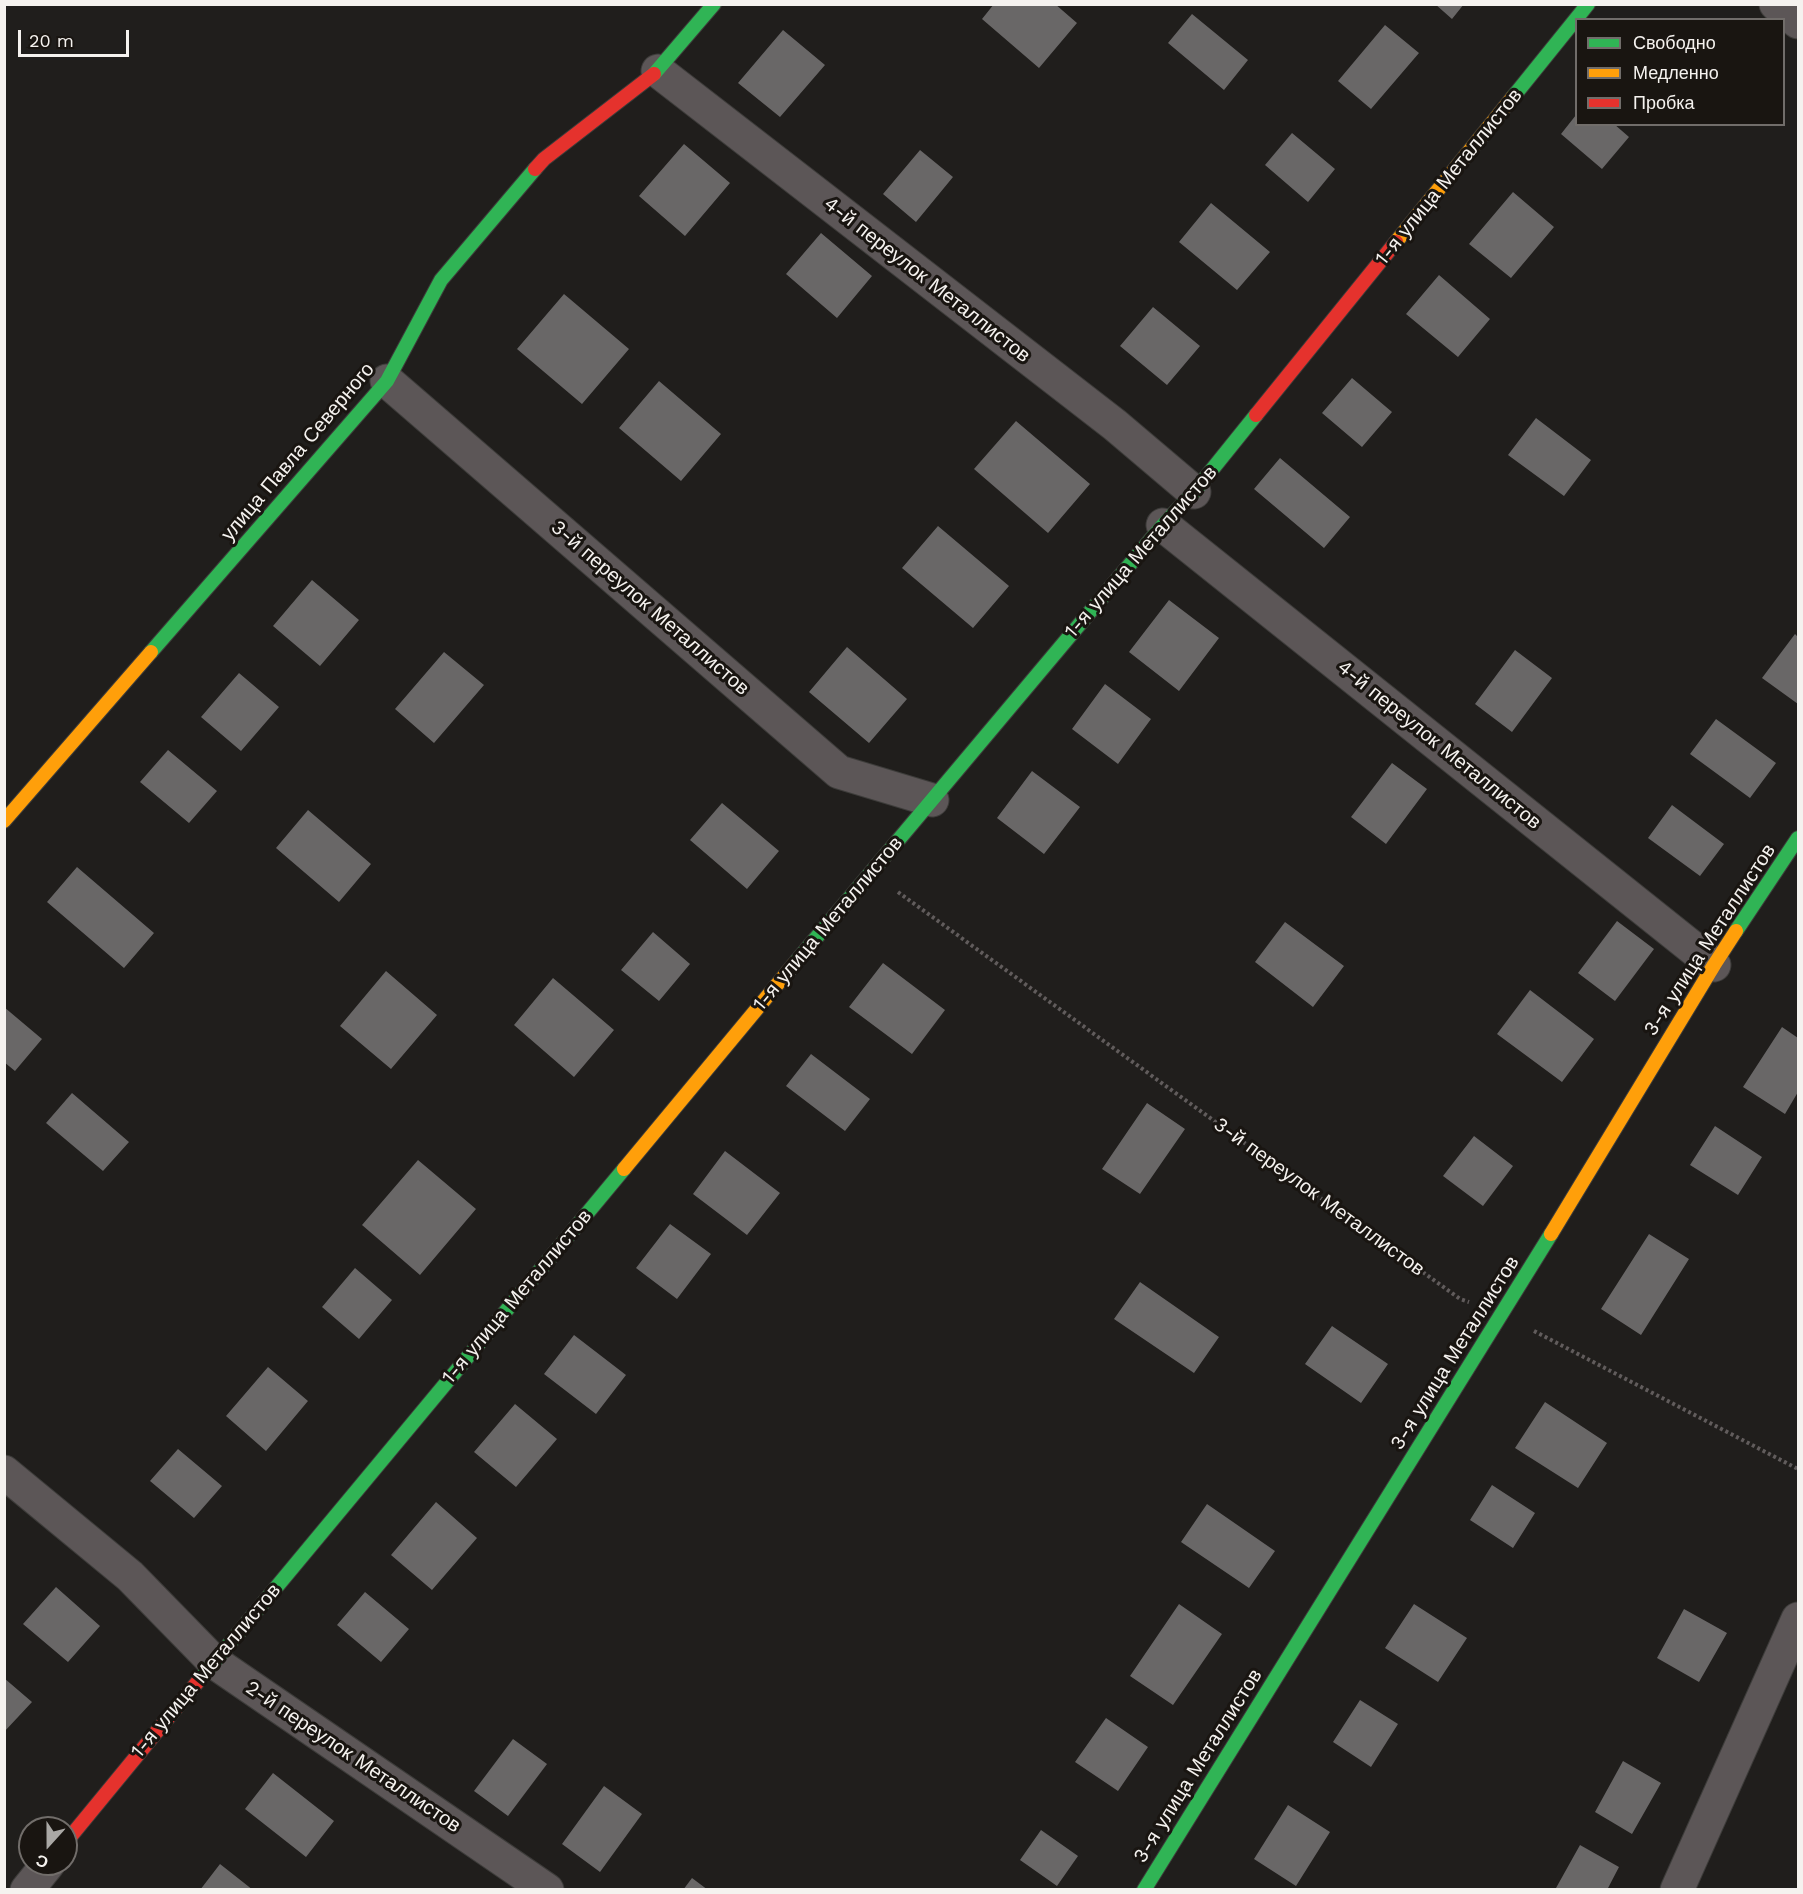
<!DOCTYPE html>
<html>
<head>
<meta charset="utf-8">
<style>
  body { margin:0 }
  #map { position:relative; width:1803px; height:1894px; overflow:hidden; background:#201e1c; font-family:"Work Sans",sans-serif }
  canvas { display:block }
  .frame { position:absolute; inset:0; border:6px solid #f5f2ef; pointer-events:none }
  .legend { position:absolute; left:1575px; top:18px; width:210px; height:108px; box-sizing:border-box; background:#191511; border:2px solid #716d6a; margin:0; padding:8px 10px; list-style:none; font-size:18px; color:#f5f2ef }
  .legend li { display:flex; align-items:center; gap:12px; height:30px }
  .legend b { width:30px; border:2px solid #716d6a }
  .north { position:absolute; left:18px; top:1816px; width:60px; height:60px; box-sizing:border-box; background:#191511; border:2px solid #716d6a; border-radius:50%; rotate:201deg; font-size:16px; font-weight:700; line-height:24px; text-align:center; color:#f5f2ef }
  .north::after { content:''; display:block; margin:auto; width:21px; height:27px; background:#aaa8a5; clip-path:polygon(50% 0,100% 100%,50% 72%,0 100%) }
  .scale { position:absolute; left:18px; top:30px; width:111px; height:27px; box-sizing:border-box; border:3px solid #f5f2ef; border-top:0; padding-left:8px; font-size:18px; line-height:21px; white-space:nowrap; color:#f5f2ef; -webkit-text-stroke:4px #191511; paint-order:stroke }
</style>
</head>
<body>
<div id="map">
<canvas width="1803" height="1894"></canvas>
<div class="frame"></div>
<ul class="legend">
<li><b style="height:8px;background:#30b455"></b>Свободно</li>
<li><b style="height:8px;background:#ff9f0a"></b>Медленно</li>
<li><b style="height:8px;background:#e5322d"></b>Пробка</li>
</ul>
<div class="north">С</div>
<div class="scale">20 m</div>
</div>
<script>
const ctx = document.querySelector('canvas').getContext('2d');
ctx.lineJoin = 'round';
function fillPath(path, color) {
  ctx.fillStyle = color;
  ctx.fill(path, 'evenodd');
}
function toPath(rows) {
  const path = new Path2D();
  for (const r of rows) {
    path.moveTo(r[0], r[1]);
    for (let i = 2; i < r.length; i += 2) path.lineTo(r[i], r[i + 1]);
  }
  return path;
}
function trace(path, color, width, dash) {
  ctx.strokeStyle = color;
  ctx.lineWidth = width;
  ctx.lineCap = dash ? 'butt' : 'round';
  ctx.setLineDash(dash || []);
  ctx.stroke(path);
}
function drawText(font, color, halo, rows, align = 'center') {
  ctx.font = font + ' "Work Sans",sans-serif';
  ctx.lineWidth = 6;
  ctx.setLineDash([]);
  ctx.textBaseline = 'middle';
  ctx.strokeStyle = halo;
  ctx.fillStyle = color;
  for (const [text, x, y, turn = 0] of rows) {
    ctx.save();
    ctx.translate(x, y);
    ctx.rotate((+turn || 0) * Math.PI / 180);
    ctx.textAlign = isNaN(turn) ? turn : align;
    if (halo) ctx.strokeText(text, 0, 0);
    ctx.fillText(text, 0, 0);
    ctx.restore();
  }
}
fillPath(toPath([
  [994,4,1055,4,1077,23,1039,68,982,19],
  [1435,4,1464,4,1452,19],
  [1192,14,1248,60,1224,90,1168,43],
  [1385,25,1419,53,1371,109,1338,81],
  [783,30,825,65,780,117,738,83],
  [1576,115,1576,124,1614,124,1629,137,1602,169,1561,134],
  [1292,133,1335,169,1308,202,1265,165],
  [684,144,730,183,685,236,639,196],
  [920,150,953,177,916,222,883,194],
  [1513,192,1554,227,1511,278,1469,244],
  [1211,203,1270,252,1237,290,1179,242],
  [821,233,872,276,837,318,786,274],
  [1439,275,1490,319,1458,357,1406,314],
  [564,294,629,349,582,404,517,349],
  [1153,307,1200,346,1167,385,1120,346],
  [1352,378,1392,412,1362,447,1322,413],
  [659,381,721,434,681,481,619,428],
  [1536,418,1591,460,1564,496,1508,455],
  [1016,421,1090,484,1048,533,974,469],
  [1280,458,1350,517,1324,548,1254,489],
  [938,526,1009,586,973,628,902,568],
  [312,580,359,620,320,666,273,626],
  [1169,600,1219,638,1179,691,1129,652],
  [1795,634,1798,637,1798,704,1762,678],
  [847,647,907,699,869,743,809,692],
  [1515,650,1552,678,1512,732,1475,704],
  [444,652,484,685,434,743,395,709],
  [239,673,279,707,241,751,201,717],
  [1105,684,1151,719,1118,764,1072,729],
  [1716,719,1776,763,1750,798,1690,754],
  [168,750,217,791,189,823,140,782],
  [1392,763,1427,789,1386,844,1351,817],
  [1032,771,1080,807,1044,854,997,818],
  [722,803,779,851,747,889,690,840],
  [1672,805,1724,844,1700,876,1648,838],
  [308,810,371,864,339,902,276,848],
  [77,867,154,933,124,968,47,902],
  [1617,921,1654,949,1615,1001,1578,973],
  [1285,922,1344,966,1313,1007,1255,962],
  [653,932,690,964,659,1001,621,970],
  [883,963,945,1010,912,1054,849,1007],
  [386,971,437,1015,391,1069,340,1026],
  [553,978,614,1030,574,1077,514,1025],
  [1530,990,1594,1039,1562,1082,1497,1034],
  [4,1007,42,1039,15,1071,4,1062],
  [1782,1027,1798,1038,1798,1092,1785,1114,1743,1087],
  [811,1054,870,1099,845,1131,786,1086],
  [72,1093,129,1142,103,1171,46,1123],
  [1147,1103,1185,1129,1140,1194,1102,1169],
  [1715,1126,1762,1157,1738,1195,1690,1165],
  [1474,1136,1513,1166,1483,1206,1443,1176],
  [725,1151,780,1193,747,1235,693,1194],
  [418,1160,476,1209,420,1275,362,1225],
  [670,1224,711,1254,677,1299,636,1268],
  [1649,1234,1689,1259,1641,1335,1601,1309],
  [355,1268,392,1300,359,1339,322,1307],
  [1140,1282,1219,1337,1194,1373,1114,1319],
  [1332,1326,1388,1364,1361,1403,1305,1364],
  [574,1335,626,1375,596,1414,544,1374],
  [268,1367,308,1401,266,1451,226,1416],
  [1545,1402,1607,1443,1578,1488,1515,1448],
  [515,1404,557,1439,516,1487,474,1452],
  [178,1449,222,1486,194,1518,150,1481],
  [1492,1485,1535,1513,1513,1548,1470,1520],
  [436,1502,477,1538,432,1590,391,1555],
  [1207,1504,1275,1551,1249,1588,1181,1542],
  [56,1587,100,1626,68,1662,23,1624],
  [365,1592,409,1629,381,1662,337,1625],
  [1179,1604,1222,1634,1173,1705,1130,1676],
  [1414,1604,1467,1638,1438,1682,1385,1648],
  [1684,1609,1727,1633,1699,1682,1657,1658],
  [4,1678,32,1702,4,1732],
  [1360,1700,1398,1724,1371,1767,1333,1742],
  [1106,1718,1148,1747,1118,1791,1075,1762],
  [513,1739,547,1764,508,1816,474,1791],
  [1623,1761,1661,1783,1632,1834,1595,1812],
  [273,1773,334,1821,306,1857,245,1809],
  [604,1786,642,1814,600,1872,562,1844],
  [1288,1805,1330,1832,1296,1886,1254,1859],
  [1041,1830,1078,1856,1057,1886,1020,1860],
  [1580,1845,1619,1867,1607,1890,1559,1890,1556,1888],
  [220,1864,253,1890,200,1890],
  [692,1878,708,1890,683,1890]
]), '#696767');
const street = toPath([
  [1776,4,1798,22],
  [658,71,1115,425,1194,492],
  [387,381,839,772,932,800],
  [1163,525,1714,965],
  [4,1472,130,1576,214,1662,547,1890],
  [27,1890,48,1864],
  [1677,1890,1798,1619]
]);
const fast = toPath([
  [654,74,714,4],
  [1513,97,1588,4],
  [151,652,387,381,441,280,535,169],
  [1736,931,1798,838],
  [795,963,1163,525,1194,492,1256,415],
  [200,1679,624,1169],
  [1144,1890,1551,1234]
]);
const slow = toPath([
  [1396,242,1513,97],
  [4,821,151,652],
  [624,1169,795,963],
  [1551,1234,1714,965,1736,931]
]);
const jam = toPath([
  [535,169,544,159,654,74],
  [1256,415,1396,242],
  [66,1842,200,1679]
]);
trace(street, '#3d3c3a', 35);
trace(fast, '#3d3c3a', 16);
trace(slow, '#3d3c3a', 16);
trace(jam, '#3d3c3a', 16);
trace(toPath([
  [898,892,1460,1299,1469,1302],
  [1534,1331,1798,1469]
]), '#615c5c', 4, [3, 3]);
trace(street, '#5c5657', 33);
trace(fast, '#30b455', 14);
trace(slow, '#ff9f0a', 14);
trace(jam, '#e5322d', 14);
drawText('20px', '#f5f2ef', '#191511', [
  ["1-я улица Металлистов",1449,177,-51],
  ["4-й переулок Металлистов",927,280,38],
  ["улица Павла Северного",298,452,-50],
  ["1-я улица Металлистов",1141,552,-49],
  ["3-й переулок Металлистов",650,608,41],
  ["4-й переулок Металлистов",1439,745,39],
  ["1-я улица Металлистов",828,924,-50],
  ["3-я улица Металлистов",1710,940,-57],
  ["3-й переулок Металлистов",1319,1197,36],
  ["1-я улица Металлистов",517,1297,-50],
  ["3-я улица Металлистов",1455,1353,-58],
  ["1-я улица Металлистов",206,1671,-50],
  ["2-й переулок Металлистов",353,1757,34],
  ["3-я улица Металлистов",1198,1766,-58]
]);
</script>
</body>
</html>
